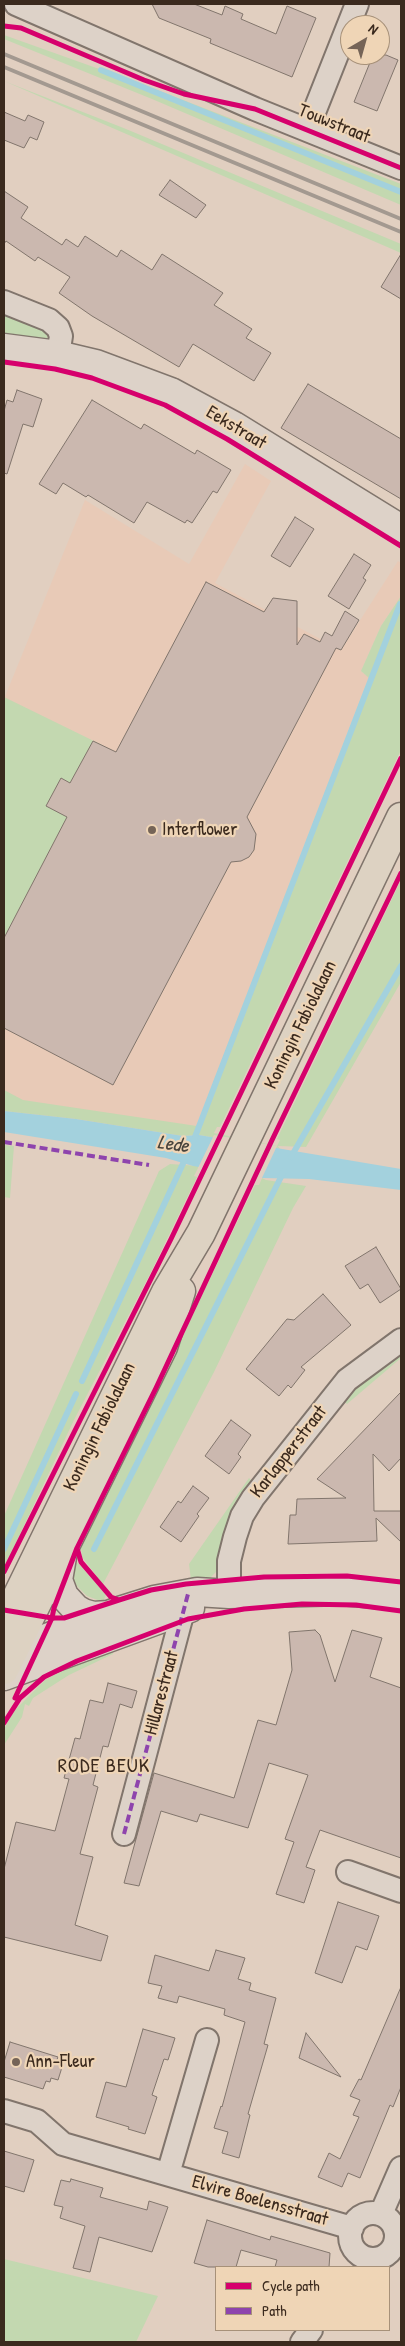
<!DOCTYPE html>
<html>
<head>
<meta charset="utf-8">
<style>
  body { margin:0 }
  #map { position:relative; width:405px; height:2346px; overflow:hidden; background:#e1cfc0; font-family:"Patrick Hand",sans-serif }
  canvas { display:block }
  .frame { position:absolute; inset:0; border:5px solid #3b2a1e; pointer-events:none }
  .legend { position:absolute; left:215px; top:2266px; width:175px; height:65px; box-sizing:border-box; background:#efd5b6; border:1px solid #a79179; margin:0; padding:6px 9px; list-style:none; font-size:15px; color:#3b2a1e }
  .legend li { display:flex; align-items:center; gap:10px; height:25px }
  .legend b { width:25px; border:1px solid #a79179 }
  .north { position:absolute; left:340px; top:15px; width:50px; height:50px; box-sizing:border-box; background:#efd5b6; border:1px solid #a79179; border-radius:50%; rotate:38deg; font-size:14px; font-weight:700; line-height:20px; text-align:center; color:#3b2a1e }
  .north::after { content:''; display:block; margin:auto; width:18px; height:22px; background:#756457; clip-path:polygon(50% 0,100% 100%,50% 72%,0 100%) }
</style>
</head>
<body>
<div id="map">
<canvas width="405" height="2346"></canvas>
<div class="frame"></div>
<ul class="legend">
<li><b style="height:6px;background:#d6006c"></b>Cycle path</li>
<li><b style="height:6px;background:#8e44ad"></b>Path</li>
</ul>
<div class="north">N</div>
</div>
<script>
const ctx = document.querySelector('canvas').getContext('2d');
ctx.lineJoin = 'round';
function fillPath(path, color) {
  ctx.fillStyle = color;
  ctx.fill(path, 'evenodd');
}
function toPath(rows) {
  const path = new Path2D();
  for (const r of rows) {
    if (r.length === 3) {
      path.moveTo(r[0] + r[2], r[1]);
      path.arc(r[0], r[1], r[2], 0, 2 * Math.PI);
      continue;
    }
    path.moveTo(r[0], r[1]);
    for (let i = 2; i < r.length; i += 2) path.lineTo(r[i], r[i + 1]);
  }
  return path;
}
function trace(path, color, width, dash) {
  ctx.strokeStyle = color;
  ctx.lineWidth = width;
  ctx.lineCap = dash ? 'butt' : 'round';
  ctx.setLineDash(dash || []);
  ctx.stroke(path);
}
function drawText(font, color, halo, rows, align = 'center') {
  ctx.font = font + ' "Patrick Hand",sans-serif';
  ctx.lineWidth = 4.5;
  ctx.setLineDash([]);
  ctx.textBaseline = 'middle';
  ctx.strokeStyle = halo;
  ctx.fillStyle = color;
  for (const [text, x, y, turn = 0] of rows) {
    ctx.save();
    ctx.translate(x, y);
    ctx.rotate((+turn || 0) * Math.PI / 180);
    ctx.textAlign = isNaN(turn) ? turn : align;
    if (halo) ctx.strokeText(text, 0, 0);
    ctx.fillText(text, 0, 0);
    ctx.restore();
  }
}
fillPath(toPath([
  [245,464,271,481,215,583,341,650,398,561,401,563,401,596,381,626,361,671,369,677,197,1126,183,1136,76,1119,4,1111,4,699,85,500,189,564]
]), '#e8cab7');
fillPath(toPath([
  [4,35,144,85,401,184,401,205,152,99,4,39],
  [4,81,126,129,401,244,401,253],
  [4,312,44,330,48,333,47,340,4,341],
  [401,596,401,750,220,1127,217,1127,214,1133,277,1146,280,1140,277,1139,401,880,401,982,306,1147,278,1146,280,1149,199,1135,183,1136,76,1119,4,1111,4,1090,23,1100,197,1126,369,678,361,671,381,626],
  [4,697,102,745,101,746,93,742,73,778,84,785,4,938],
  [4,1145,14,1146,10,1198,4,1197],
  [170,1164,199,1166,194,1176,197,1177,150,1274,74,1420,4,1568,4,1516,159,1171],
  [262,1178,266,1180,306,1186,293,1208,214,1372,103,1584,82,1557,81,1548,255,1185,259,1185],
  [401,1351,401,1358,347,1404,342,1399],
  [249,1478,252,1481,233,1510,228,1523,217,1571,209,1579,191,1580,189,1564],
  [78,1563,106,1595,103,1602,87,1596,77,1586,71,1574,74,1564],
  [113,1651,113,1654,69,1675,33,1698,29,1706,25,1704,22,1717,4,1745,4,1729,13,1712,45,1680,67,1668],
  [4,2259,158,2296,136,2342,4,2342]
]), '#c3d8b0');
fillPath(toPath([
  [4,1111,76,1119,183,1136,199,1135,401,1169,401,1190,309,1179,262,1178,193,1166,166,1158,4,1132]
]), '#a3d1dd');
fillPath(toPath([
  [214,1135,277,1146,261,1180,198,1168]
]), '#e1cfc0');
trace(toPath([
  [101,70,401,192],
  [193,1142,400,604],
  [291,1157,401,966],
  [82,1381,187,1155],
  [4,1549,76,1394],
  [94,1549,284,1171]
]), '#a3d1dd', 6);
const building = toPath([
  [152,4,194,4,222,15,225,6,243,14,241,19,276,34,287,6,316,18,292,77,210,43,211,39,159,18,152,4],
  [373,55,386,55,398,60,377,111,354,102,373,55],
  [4,112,25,121,28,115,44,122,37,140,30,137,24,148,4,140,4,112],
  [170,180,206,205,196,218,159,195,170,180],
  [4,191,28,207,21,218,62,245,66,239,78,247,85,236,117,257,121,250,152,270,162,254,223,293,214,305,252,329,246,338,271,353,254,381,193,344,179,367,92,316,59,293,70,277,38,257,35,261,6,241,4,244,4,191],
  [401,254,401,299,381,287,401,254],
  [308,384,401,439,401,499,281,428,308,384],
  [17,390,42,399,33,427,23,424,7,474,4,473,4,411,7,400,13,402,17,390],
  [92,400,141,429,144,424,195,454,197,450,231,470,217,493,213,491,192,523,187,520,185,523,147,502,134,523,88,495,86,497,63,483,56,494,39,484,92,400],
  [295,517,314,529,290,567,271,556,295,517],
  [354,554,371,565,363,578,366,580,349,609,328,596,354,554],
  [206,582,264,612,273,598,297,601,297,645,304,634,320,642,325,632,332,636,345,611,359,620,341,650,336,648,247,817,256,834,254,850,249,857,241,861,231,862,113,1085,4,1028,4,938,67,817,46,806,61,778,70,783,93,741,116,752,206,582],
  [376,1247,401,1289,380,1303,368,1284,360,1289,345,1266,376,1247],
  [323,1294,351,1325,301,1367,305,1370,291,1388,288,1385,279,1396,246,1369,287,1319,294,1320,323,1294],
  [401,1392,401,1458,389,1471,373,1454,374,1511,401,1511,401,1542,376,1518,377,1541,288,1544,290,1515,296,1515,297,1499,346,1498,317,1479,401,1392],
  [231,1420,251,1435,238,1454,241,1457,229,1474,205,1456,231,1420],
  [193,1486,209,1498,197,1514,199,1516,181,1542,160,1527,178,1501,181,1503,193,1486],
  [315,1630,320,1635,335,1682,352,1630,382,1638,370,1677,401,1688,401,1858,320,1830,306,1867,315,1870,304,1903,276,1894,294,1842,285,1839,308,1775,269,1763,248,1828,200,1814,197,1822,161,1811,139,1886,124,1883,154,1773,234,1798,258,1720,276,1725,292,1670,289,1632,315,1630],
  [108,1683,137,1691,132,1708,120,1704,108,1747,103,1746,93,1785,98,1787,80,1854,93,1857,75,1925,108,1936,101,1961,4,1937,4,1869,16,1822,55,1831,69,1779,64,1778,75,1738,80,1739,90,1700,103,1703,108,1683],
  [338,1902,379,1916,367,1950,356,1946,342,1983,315,1973,338,1902],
  [216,1950,245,1958,238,1979,251,1983,249,1990,276,1998,264,2044,268,2045,248,2114,250,2115,239,2158,222,2153,228,2132,214,2128,221,2106,222,2107,245,2022,224,2015,225,2009,179,1996,177,2003,158,1998,162,1986,148,1983,155,1955,209,1971,216,1950],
  [401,1987,401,2087,393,2107,390,2105,360,2178,348,2173,342,2187,318,2177,329,2153,340,2159,359,2117,353,2115,360,2100,350,2096,359,2079,361,2080,401,1987],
  [143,2029,175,2038,168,2060,164,2059,152,2095,157,2097,145,2134,128,2129,129,2127,96,2117,106,2082,126,2087,143,2029],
  [306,2033,341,2077,299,2058,306,2033],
  [10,2042,58,2057,56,2062,63,2064,58,2080,51,2078,50,2082,46,2081,43,2089,4,2077,4,2062,10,2042],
  [4,2151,34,2160,24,2192,4,2186,4,2151],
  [71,2179,103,2188,100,2197,147,2210,149,2201,168,2207,152,2252,99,2237,90,2272,73,2268,85,2226,60,2218,63,2207,54,2205,61,2180,70,2182,71,2179],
  [207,2220,270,2240,271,2236,330,2253,329,2267,275,2267,277,2260,241,2250,236,2267,208,2267,194,2263,207,2220]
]);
fillPath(building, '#cbb8af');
trace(building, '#81756c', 1);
const minor = toPath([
  [16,4,255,109,401,168],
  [307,130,357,4],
  [4,302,49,320,58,328,61,336,58,355],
  [229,1594,229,1561,235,1537,242,1516,253,1498,347,1380,401,1340],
  [124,1834,187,1596],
  [348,1872,401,1891],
  [4,2111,37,2121,63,2144,352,2228],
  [168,2174,207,2040],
  [373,2236,23],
  [381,2214,401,2168],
  [302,2342,311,2330]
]);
const tertiary = toPath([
  [4,348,58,355,96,364,171,392,234,426,401,529],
  [63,1551,58,1580,64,1596,76,1609,83,1613,93,1616,109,1615],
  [14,1650,119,1611,154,1600,197,1592,229,1594,342,1591,401,1596],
  [4,1676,190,1608]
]);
const primary = toPath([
  [4,1623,166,1292,201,1233,401,817],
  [4,1670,163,1347,181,1291]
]);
trace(minor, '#81756c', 26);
trace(tertiary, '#81756c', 31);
trace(primary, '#81756c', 31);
trace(minor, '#ddd2c8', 22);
trace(tertiary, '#ddd2c8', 28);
trace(primary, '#ddd2c2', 28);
trace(toPath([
  [4,54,401,219],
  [4,67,401,232]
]), '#a39990', 4);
trace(toPath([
  [4,1142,149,1165],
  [124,1834,188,1594]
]), '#8e44ad', 4, [8, 4]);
trace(toPath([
  [4,26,21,28,144,80,184,94,255,109,401,168],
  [4,362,55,369,92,378,165,405,227,439,401,546],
  [401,873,273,1138,156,1388,77,1548,81,1562,111,1597,119,1600,151,1590,186,1584,264,1577,347,1576,401,1582],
  [4,1572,171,1239,401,758],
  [4,1610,52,1618,64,1618,119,1600],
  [15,1698,52,1618,54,1608,77,1548],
  [4,1723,20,1698,44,1677,77,1661,188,1619,244,1609,302,1604,356,1605,401,1611]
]), '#d6006c', 5);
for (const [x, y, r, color] of [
  [152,830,5,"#756457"],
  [16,2062,5,"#756457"]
]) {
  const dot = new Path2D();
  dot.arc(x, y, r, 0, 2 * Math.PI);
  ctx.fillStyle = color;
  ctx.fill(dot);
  trace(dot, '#efd5b6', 2);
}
drawText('19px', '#3b2a1e', '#efd5b6', [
  ["Touwstraat",334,124,22],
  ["Eekstraat",236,428,31],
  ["Koningin Fabiolalaan",301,1025,-64],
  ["Koningin Fabiolalaan",100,1427,-64],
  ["Karlapperstraat",289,1452,-52],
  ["Hillarestraat",162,1693,-75],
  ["Elvire Boelensstraat",260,2201,16]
]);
drawText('19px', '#3b2a1e', '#efd5b6', [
  ["Interflower",162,830],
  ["Ann-Fleur",26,2062]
], 'left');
drawText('italic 20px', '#47433c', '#efd5b6', [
  ["Lede",173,1145,8]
]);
ctx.letterSpacing = '1px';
drawText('20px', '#3b2a1e', '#efd5b6', [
  ["RODE BEUK",104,1767]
]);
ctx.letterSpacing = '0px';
</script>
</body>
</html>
